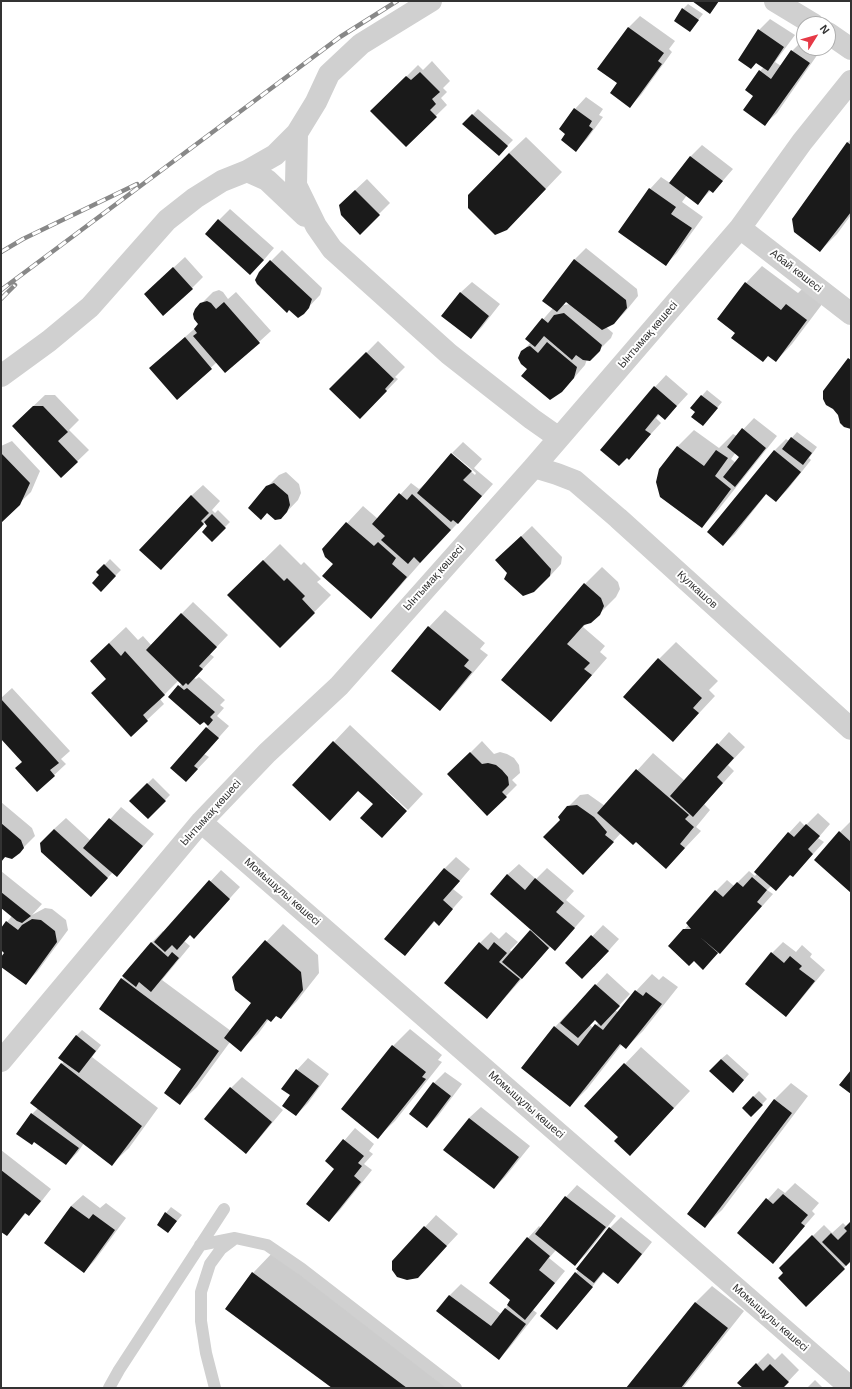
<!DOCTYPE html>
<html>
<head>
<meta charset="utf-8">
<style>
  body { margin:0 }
  #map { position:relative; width:852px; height:1389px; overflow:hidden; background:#fff; font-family:Arial,sans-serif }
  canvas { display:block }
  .frame { position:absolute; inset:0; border:2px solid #333; pointer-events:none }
  .north { position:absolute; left:796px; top:16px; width:40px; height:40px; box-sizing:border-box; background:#fff; border:1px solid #adadad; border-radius:50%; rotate:53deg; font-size:11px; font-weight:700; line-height:16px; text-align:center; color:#333 }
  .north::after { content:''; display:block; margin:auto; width:14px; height:18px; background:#e63946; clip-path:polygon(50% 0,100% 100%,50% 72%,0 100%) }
</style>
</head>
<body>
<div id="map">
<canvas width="852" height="1389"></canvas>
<div class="frame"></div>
<div class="north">N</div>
</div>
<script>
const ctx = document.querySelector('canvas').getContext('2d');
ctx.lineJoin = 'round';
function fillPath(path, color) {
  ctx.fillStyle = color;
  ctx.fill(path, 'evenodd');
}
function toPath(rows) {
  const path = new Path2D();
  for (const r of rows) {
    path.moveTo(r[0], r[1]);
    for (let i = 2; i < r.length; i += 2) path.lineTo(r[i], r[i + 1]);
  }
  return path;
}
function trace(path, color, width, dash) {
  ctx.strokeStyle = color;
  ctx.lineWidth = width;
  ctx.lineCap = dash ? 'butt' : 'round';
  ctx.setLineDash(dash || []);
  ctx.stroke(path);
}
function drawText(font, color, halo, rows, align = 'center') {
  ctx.font = font + ' Arial,sans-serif';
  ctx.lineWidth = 4;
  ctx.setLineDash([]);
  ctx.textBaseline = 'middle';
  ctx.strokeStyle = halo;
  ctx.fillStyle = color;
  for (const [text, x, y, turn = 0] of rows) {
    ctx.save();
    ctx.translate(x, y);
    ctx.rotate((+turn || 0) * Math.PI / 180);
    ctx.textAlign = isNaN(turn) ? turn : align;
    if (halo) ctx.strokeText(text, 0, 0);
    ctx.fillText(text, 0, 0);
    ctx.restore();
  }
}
fillPath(toPath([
  [688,4,703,14,690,30,683,9],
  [640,16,675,41,669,49,672,52,641,95,630,106,618,83,599,69,629,27],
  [770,19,795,35,775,62,781,66,792,51,803,40,804,48,815,48,820,51,777,113,765,124,754,96,760,71,764,67,757,62,751,68,759,30],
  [432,61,450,81,443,88,447,92,441,98,447,105,406,145,372,111,418,65,423,70],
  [586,97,603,109,599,115,603,117,587,139,576,150,567,134,560,129,575,109],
  [478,109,513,140,504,149,464,124],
  [526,137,562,172,524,212,509,153],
  [851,139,851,215,837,234,820,251,847,143],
  [702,145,733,169,713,192,711,190,698,203,687,195,682,202,703,217,677,253,666,264,620,232,650,189,661,177,670,183,691,156],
  [367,179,390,203,360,233,352,193],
  [230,209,274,248,262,262,219,220],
  [586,248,637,289,638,296,625,312,614,323,606,327,613,333,611,338,589,360,587,359,585,365,573,379,528,369,522,352,531,342,526,339,553,308,574,260],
  [567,301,570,304,563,305],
  [282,250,322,288,320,295,303,313,271,261],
  [185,257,203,277,192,288,145,294],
  [762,266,798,293,803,288,823,303,792,344,776,361,736,332,746,283],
  [472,282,500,304,482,327,471,338,460,293],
  [219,290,223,292,228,299,236,292,271,331,226,372,217,362,177,399,162,357,200,324,196,309,213,292],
  [378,341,405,367,395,377,398,379,360,418,331,389],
  [666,375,688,394,665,419,660,414,656,418,661,423,629,458,655,387],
  [707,390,722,402,708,419,691,408],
  [45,395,55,395,79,420,69,430,89,450,61,477,24,415],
  [754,418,777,436,718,510,702,527,660,470,678,446,694,430,719,448,733,434,737,436],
  [736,452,741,456,736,463,731,459],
  [797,432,817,447,809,458,811,460,788,489,776,501,767,493,735,534,723,545,708,532,775,450,786,439,789,441],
  [12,441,40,471,31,492,1,521,1,446],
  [463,442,482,459,474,468,493,484,469,511,423,560,387,601,371,618,323,549,363,506,378,519,411,483,419,489,425,484,451,454,475,475,476,473,452,453],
  [286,472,299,484,301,493,298,500,281,518,267,487,279,475],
  [203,485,220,501,212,510,215,513,218,510,230,522,212,540,209,526,205,522,172,558,191,496],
  [532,526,562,557,561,564,550,576,508,573,508,549],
  [280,544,301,565,304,562,321,579,317,582,331,595,280,647,228,595],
  [110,559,121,570,101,590,101,575,98,572],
  [602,567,618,582,620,589,616,597,591,622,586,624,583,627,605,646,600,652,607,658,567,704,551,721,502,679,585,584],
  [193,602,228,635,210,654,214,657,194,678,196,679,199,677,225,700,220,705,224,708,217,716,229,726,204,754,209,757,186,781,207,728,209,725,169,697,182,683,179,680,160,699,164,704,147,720,107,678,108,644,126,627,138,640,143,636,151,645],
  [445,610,485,643,480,649,488,655,456,693,440,710,429,627],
  [676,642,718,681,709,690,715,696,689,724,659,659],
  [12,688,70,751,61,759,66,764,37,791,23,761,1,737,1,698],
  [350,725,423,794,408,810,386,790,374,804,334,742],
  [729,732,745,747,728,765,734,771,704,804,710,810,696,827,701,831,666,868,636,840,621,833,594,862,562,820,568,807,580,795,588,794,605,806,653,753,685,781],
  [482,741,494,754,500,752,507,754,514,758,519,765,520,773,512,780,517,785,487,815,460,763],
  [153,778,170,795,148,818,130,801],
  [1,802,32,828,35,836,19,852,6,856,1,862],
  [121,807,154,834,117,876,113,872,102,884,54,829,66,818,91,841],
  [818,813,830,824,818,838,824,842,793,876,791,874,771,886,767,890,773,894,731,941,703,968,684,930,716,891,727,880,734,886,749,871,755,876,789,833,800,821,805,826],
  [851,821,851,891,840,832],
  [456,857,470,869,453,889,463,897,439,924,435,921,405,955,385,939,445,868],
  [519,864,536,879,547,868,574,891,566,900,585,916,555,950,551,946,487,1018,480,943,491,932,499,939,506,932,518,942,510,950,512,952,532,930,507,875],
  [221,870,240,887,205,926,190,934,184,941,190,946,162,980,231,1031,252,1002,233,977,283,924,318,955,319,973,297,1001,280,1018,277,1015,271,1021,269,1019,258,1034,241,1050,230,1042,197,1087,180,1103,182,1069,122,979,151,943,163,931,164,932],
  [1,871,42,904,32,915,45,908,52,909,66,920,68,930,37,972,25,984,1,966,1,959,6,952,1,949,1,929,12,916,1,907],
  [603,925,619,939,594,967,567,963],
  [783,942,796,952,802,945,812,954,810,957,825,970,797,1004,786,1016,747,983,772,953],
  [607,973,630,994,615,1010,619,1013,636,991,652,974,659,980,663,976,678,987,643,1031,626,1048,622,1044,587,1089,570,1106,555,1027,571,1010,572,1011],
  [595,1019,599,1022,593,1028,590,1025],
  [410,1029,442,1055,438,1060,442,1062,395,1121,378,1137,393,1046],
  [82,1030,101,1045,92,1057,158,1108,129,1148,112,1164,84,1143,78,1152,66,1164,32,1114,38,1108,32,1103,64,1061,76,1036],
  [641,1047,690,1091,630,1155,619,1137,625,1064],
  [727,1054,749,1074,738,1087,721,1059],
  [308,1058,329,1074,308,1103,296,1115,297,1070],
  [445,1072,462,1084,438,1116,427,1127,434,1083],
  [242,1077,283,1110,257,1141,246,1152,231,1088],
  [791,1083,808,1096,722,1210,705,1226,774,1100],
  [759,1091,767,1099,751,1116,753,1097],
  [481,1107,530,1146,505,1177,494,1188,445,1150,469,1118],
  [355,1128,374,1144,369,1151,373,1154,364,1164,372,1170,340,1210,329,1221,336,1168,327,1161],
  [1,1150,51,1189,40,1203,28,1214,26,1213,7,1235,1,1231],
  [795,1183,819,1203,812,1211,815,1214,773,1262,738,1233,778,1188,785,1193],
  [577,1185,616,1216,587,1253,575,1265,556,1250,549,1258,565,1271,533,1310,537,1313,510,1347,499,1359,438,1311,450,1295,461,1284,501,1314,512,1300,491,1283,528,1238,539,1226,541,1228,566,1197],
  [83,1195,100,1208,106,1203,126,1218,95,1260,84,1272,71,1206],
  [171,1207,182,1215,168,1232,166,1213],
  [436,1215,458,1234,429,1265,393,1262],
  [621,1217,652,1242,629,1271,618,1282,604,1272,568,1317,557,1329,576,1273,610,1228],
  [851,1222,851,1261,806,1305,785,1273,780,1268,824,1225,832,1233,843,1223,847,1227],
  [274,1251,457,1388,334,1388,253,1273],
  [712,1286,744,1311,683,1388,628,1388,696,1302],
  [768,1353,775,1360,782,1353,799,1370,782,1388,744,1388,757,1364],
  [815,1380,823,1388,807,1388]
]), '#0003');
fillPath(toPath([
  [692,1,719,1,710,14],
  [682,8,699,20,690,32,674,21],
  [628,27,664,53,658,61,662,64,630,108,610,93,617,83,597,69],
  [758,29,784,47,768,71,756,63,751,69,738,60],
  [791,50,810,63,765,126,743,110,753,96,745,90,759,70,771,79],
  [420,72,440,92,432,99,436,104,430,110,437,117,406,147,370,111,406,76,411,80],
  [574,108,592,121,589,126,593,129,576,152,561,140,565,134,559,129],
  [472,114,508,146,499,156,462,124],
  [847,142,851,145,851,212,820,252,794,232,792,219],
  [509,153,546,189,507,230,495,235,468,208,468,195],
  [690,156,723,181,713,193,709,190,698,205,669,183],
  [649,188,676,207,671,214,692,228,666,266,618,232],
  [355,190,380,215,360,235,341,215,339,205],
  [218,219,264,260,250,275,205,234],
  [574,259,626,300,627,308,614,324,602,330,566,302,557,312,542,301],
  [270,260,312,299,309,308,304,314,298,318,289,310,287,313,257,284,255,280,259,272],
  [173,267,193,289,163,316,144,294],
  [745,282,781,310,786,304,807,320,776,362,768,356,763,362,731,338,735,333,717,319],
  [460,292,489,316,471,339,441,316],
  [207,301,211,303,216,309,224,302,260,343,225,373,193,336,197,333,194,329,198,324,194,319,193,314,195,309,200,303],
  [564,313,602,345,600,351,590,361,583,360,576,355,572,360,544,336,535,347,525,339,542,318,548,323,554,315],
  [185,337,212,369,177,400,149,368],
  [547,342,577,367,574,378,562,392,550,400,521,376,527,369,521,364,518,358,521,351,527,347,530,346,538,353],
  [366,352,394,379,385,389,387,391,360,419,329,389],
  [848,358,851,360,851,429,844,427,840,423,838,415,833,409,826,405,823,399,823,391],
  [654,386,677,406,665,420,658,414,645,430,651,434,629,460,627,458,619,466,600,450],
  [701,395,718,408,703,426,691,417,695,412,690,408],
  [33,406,43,406,68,432,58,441,78,462,61,478,12,426],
  [742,428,766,448,735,487,723,477,739,457,727,447],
  [791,437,812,453,803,465,782,449],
  [677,446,704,466,716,450,728,458,715,476,731,489,702,528,660,497,656,482,659,469],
  [774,450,801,472,776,502,766,494,723,546,707,532],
  [1,453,30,483,20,505,1,523],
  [451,453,472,471,463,480,482,496,458,524,453,520,451,522,417,493],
  [274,483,288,495,290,505,287,512,281,519,275,520,267,513,261,520,248,508,266,486],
  [399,493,407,500,412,494,451,530,420,563,414,557,408,564,381,540,385,536,372,524],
  [191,495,209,513,201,521,204,524,161,570,139,550],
  [212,514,226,528,212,542,202,532,207,526,204,522],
  [346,522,374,546,378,542,396,558,392,564,407,577,371,619,322,576,333,564,325,557,322,549],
  [521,536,551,569,550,576,534,592,523,596,504,579,507,573,495,560],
  [263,560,284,581,287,578,305,596,302,599,315,613,280,648,227,595],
  [104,564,116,576,101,592,92,583,99,575,96,572],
  [584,583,601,598,604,606,600,615,591,623,584,625,567,644,590,663,584,669,592,675,551,722,501,680],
  [181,613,217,647,199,666,203,669,188,685,186,683,183,686,146,650],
  [428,626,469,660,464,666,472,672,440,711,391,671],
  [109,643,121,656,125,651,165,695,143,715,148,721,131,737,91,693,106,679,90,661],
  [658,658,702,698,693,708,699,713,673,742,623,697],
  [178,685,184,690,187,688,215,712,210,717,213,720,208,726,204,722,200,725,168,697],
  [1,699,59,763,50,770,55,776,37,792,15,768,22,762,1,739],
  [206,727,219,738,194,766,198,769,186,782,170,768],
  [333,741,407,811,382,838,360,818,373,804,358,791,330,821,292,785],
  [717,743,734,758,717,777,723,783,693,817,670,796],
  [470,752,482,764,488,763,496,765,502,770,508,777,509,785,502,792,507,797,487,816,447,774],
  [636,769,689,815,685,819,694,827,680,844,685,848,666,869,636,842,633,845,597,813],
  [147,783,166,801,148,819,129,801],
  [577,805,594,817,607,832,605,835,614,842,583,875,543,837,560,820,558,817,567,806],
  [109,818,143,846,117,877,83,848],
  [1,823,21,840,24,848,20,853,12,859,5,857,1,862],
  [806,824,820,836,808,849,813,854,793,877,790,875,776,891,754,872,788,832,794,837],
  [54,829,108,878,91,897,41,852,40,843],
  [839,831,851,842,851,893,814,860],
  [444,868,460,881,443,900,453,909,439,926,434,921,405,956,384,939],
  [507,874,525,890,535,878,564,903,556,912,575,928,555,951,490,894],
  [752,877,767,890,757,902,762,906,720,954,700,937,718,953,703,970,694,961,689,966,668,946,683,929,691,929,686,923,715,890,723,897,737,882,743,887],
  [209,880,230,899,194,939,190,935,177,950,172,945,165,952,154,942],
  [1,892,31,916,22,923,17,921,1,908],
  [32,919,41,920,55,931,57,942,26,985,1,967,1,957,4,953,1,950,1,928,6,921,18,930,22,925],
  [530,930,549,948,522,979,502,962],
  [591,935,609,951,582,979,565,963],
  [265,940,301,972,303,990,281,1019,276,1016,271,1022,267,1019,241,1052,224,1038,251,1003,235,990,232,977],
  [151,942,168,957,172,952,179,958,151,992,139,982,136,987,122,976],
  [479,942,488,950,494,942,507,953,499,962,520,979,487,1019,444,983],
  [771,952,784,963,790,956,802,966,799,969,815,981,786,1017,745,984],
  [121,978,219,1051,180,1105,164,1093,181,1069,99,1009],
  [595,984,620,1006,601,1026,595,1020,578,1038,560,1023],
  [635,990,643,996,646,992,662,1004,626,1049,620,1044,570,1107,521,1068,554,1026,578,1046,595,1024,603,1030],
  [76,1035,96,1051,79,1073,58,1058],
  [392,1045,426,1072,422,1077,426,1079,378,1139,341,1109],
  [721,1059,744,1080,733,1093,709,1071],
  [61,1063,142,1126,112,1166,30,1103],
  [624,1063,674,1108,630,1156,614,1141,618,1137,584,1106],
  [296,1069,319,1086,296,1116,282,1106,290,1095,281,1089],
  [851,1070,851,1094,839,1085],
  [433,1082,451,1096,427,1128,409,1114],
  [230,1087,272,1122,246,1154,204,1119],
  [753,1096,763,1105,751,1117,742,1108],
  [774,1099,792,1113,705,1228,687,1214],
  [31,1113,79,1148,66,1165,34,1142,32,1145,16,1134],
  [469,1118,519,1157,494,1189,443,1150],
  [343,1139,364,1156,358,1163,362,1166,354,1176,361,1182,329,1222,306,1204,334,1169,325,1161],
  [1,1170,41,1201,29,1216,25,1213,7,1236,1,1232],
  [783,1194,808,1215,801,1223,805,1226,773,1264,737,1233,766,1198,773,1204],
  [565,1196,606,1227,575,1266,535,1234],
  [71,1206,89,1219,93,1214,115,1230,84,1273,44,1243],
  [165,1212,177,1221,168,1233,157,1225],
  [851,1221,851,1261,846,1266,822,1242,831,1233,838,1240,847,1231,844,1228],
  [424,1226,447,1246,418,1278,407,1280,397,1277,392,1270,392,1261],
  [609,1227,642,1254,618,1284,603,1272,594,1283,576,1269],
  [812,1235,845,1269,806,1307,778,1278,783,1273,779,1268],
  [527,1237,550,1256,539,1270,555,1283,525,1320,507,1305,510,1300,489,1283],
  [252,1272,407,1388,332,1388,225,1309],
  [575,1272,593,1287,557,1330,540,1316],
  [449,1295,491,1326,505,1308,526,1324,499,1360,436,1311],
  [695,1302,728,1328,681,1388,626,1388],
  [756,1363,763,1371,770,1364,789,1382,783,1388,743,1388,737,1383]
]), '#1a1a1a');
trace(toPath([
  [200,1245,235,1238,267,1245,302,1269,456,1388],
  [109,1388,119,1370,224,1209],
  [215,1388,206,1353,201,1321,201,1292,210,1264,221,1249,233,1240]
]), '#d0d0d0', 12);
trace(toPath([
  [431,1,361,44,329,74,316,102,297,133,296,185,316,226,332,249,449,354,532,419,559,438],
  [775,1,813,24],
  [828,33,851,49],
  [247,171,267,180,305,216],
  [740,228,851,314],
  [1,376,49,341,90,307,167,220,195,198,222,181,247,171,275,155,297,133],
  [534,467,557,474,575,481,618,518,851,729],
  [201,822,851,1388],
  [1,1061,201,822,267,753,339,686,534,467,740,228,802,142,851,81]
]), '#d0d0d0', 22);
const rail = toPath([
  [1,252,23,239,137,184],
  [1,290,340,37,397,1],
  [1,299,15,285]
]);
trace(rail, '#888', 4.5);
trace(rail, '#fff', 3, [9]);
drawText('11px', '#333', '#fff', [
  ["Абай көшесі",796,271,38],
  ["Ынтымақ көшесі",648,335,-49],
  ["Ынтымақ көшесі",434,578,-48],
  ["Кулкашов",697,590,42],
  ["Ынтымақ көшесі",211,813,-48],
  ["Момышұлы көшесі",282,892,41],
  ["Момышұлы көшесі",526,1105,41],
  ["Момышұлы көшесі",770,1318,41]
]);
</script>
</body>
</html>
